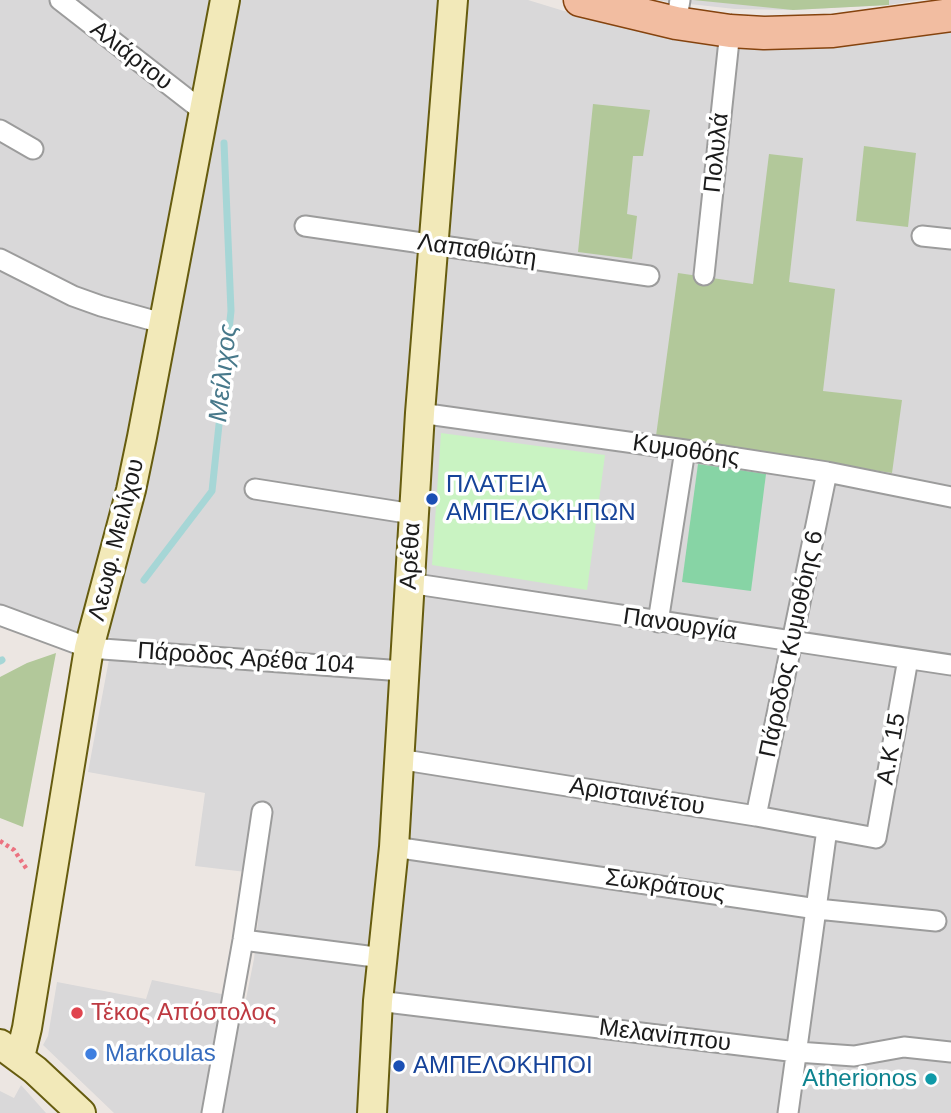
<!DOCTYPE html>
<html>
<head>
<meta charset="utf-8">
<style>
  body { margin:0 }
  canvas { display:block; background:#ece6e2 }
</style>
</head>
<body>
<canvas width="951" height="1113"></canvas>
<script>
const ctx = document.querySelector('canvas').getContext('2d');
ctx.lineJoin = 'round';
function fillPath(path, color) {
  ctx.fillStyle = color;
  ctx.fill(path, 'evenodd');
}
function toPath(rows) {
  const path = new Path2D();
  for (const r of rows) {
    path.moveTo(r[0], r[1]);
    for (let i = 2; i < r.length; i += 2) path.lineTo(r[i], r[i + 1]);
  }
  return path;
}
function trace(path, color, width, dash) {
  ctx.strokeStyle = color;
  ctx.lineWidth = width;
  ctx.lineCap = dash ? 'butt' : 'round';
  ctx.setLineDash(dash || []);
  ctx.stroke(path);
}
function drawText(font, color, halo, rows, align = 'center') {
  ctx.font = font + ' Arial,sans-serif';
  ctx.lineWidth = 7;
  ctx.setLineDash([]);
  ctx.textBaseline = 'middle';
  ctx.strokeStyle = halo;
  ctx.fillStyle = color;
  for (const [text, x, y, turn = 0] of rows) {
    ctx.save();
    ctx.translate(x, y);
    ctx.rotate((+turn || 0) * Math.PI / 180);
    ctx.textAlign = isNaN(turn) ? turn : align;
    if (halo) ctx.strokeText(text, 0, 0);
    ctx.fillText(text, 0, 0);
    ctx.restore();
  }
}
fillPath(toPath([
  [0,0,528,0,564,11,656,32,951,24,951,1113,114,1113,43,1045,48,1036,57,982,146,999,152,980,246,999,254,959,263,874,195,866,205,793,88,772,113,638,70,630,0,605],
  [653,0,919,0,889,5,793,10,735,9],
  [21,1085,46,1113,0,1113,0,1091,14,1098]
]), '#d9d8d9');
fillPath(toPath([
  [693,0,889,0,889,5,793,10],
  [593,104,650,110,643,156,633,156,627,214,637,216,632,259,578,252],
  [864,146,916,153,908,227,856,221],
  [769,154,803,158,789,282,835,289,823,391,902,400,892,473,656,436,678,273,753,284],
  [56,653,23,827,0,818,0,677,27,663]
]), '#b2c89a');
fillPath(toPath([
  [441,433,605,455,587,590,432,565]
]), '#c9f3c2');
fillPath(toPath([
  [698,464,766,474,751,591,682,582]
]), '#87d4a5');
trace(toPath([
  [144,580,212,491,231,311,224,143],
  [0,661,2,660]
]), '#a6d6d6', 7);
const street = toPath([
  [60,0,204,112],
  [676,23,680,0],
  [0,130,33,149],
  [305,226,649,276],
  [922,236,951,239],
  [0,259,73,296,101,306,162,323],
  [704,275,730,31],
  [420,413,685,450,827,472,951,497],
  [255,489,413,514],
  [409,583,951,665],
  [0,615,89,648,403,671],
  [658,622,685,450],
  [398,759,756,816,876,838,908,659],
  [756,816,827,472],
  [394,847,817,909,936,921],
  [243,940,383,958],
  [378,1001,797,1052,854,1056,904,1047,951,1052],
  [212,1113,243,940,262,812],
  [788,1113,827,829]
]);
const secondary = toPath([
  [0,1044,35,1070,81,1113],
  [20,1057,27,1028,89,648,131,490,142,437,225,0],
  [372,1113,378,1001,394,847,420,413,453,0]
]);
const primary = toPath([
  [580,0,676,23,730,31,764,33,833,31,951,15]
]);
trace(street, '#9c9c9c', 23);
trace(secondary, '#665c0f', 32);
trace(primary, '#85430e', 35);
trace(toPath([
  [0,841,14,850,28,871]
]), '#ec7381', 4.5, [3.5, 3.5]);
trace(street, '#fff', 19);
trace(secondary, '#f2e9b9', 28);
trace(primary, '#f2bda1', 32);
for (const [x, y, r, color] of [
  [432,499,7,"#1a4fb4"],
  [77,1013,7,"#e0444e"],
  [91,1054,7,"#3f7fe0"],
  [399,1066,7,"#1a4fb4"],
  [931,1079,7,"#0f9aa8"]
]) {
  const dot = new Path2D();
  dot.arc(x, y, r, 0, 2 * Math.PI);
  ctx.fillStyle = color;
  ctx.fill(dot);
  trace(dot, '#fff', 2.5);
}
drawText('24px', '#1b1b1b', '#fff', [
  ["Αλιάρτου",131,56,38],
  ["Πολυλά",717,153,-84],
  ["Λαπαθιώτη",477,251,8],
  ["Κυμοθόης",686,451,8],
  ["Λεωφ. Μειλίχου",117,540,-76],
  ["Αρέθα",411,556,-87],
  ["Πανουργία",680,625,8],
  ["Πάροδος Κυμοθόης 6",792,644,-78],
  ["Πάροδος Αρέθα 104",246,659,4],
  ["Α.Κ 15",892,749,-80],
  ["Αρισταινέτου",637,797,9],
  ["Σωκράτους",665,886,8],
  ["Μελανίππου",665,1036,7]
]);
drawText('24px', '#164399', '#fff', [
  ["ΠΛΑΤΕΙΑ",446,485],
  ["ΑΜΠΕΛΟΚΗΠΩΝ",446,513],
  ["ΑΜΠΕΛΟΚΗΠΟΙ",413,1066]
], 'left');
drawText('24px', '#be3a42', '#fff', [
  ["Τέκος Απόστολος",91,1013]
], 'left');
drawText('24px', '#366cbe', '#fff', [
  ["Markoulas",105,1054]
], 'left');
drawText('24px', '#0d838f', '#fff', [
  ["Atherionos",917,1079]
], 'right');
drawText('italic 26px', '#48798b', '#fff', [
  ["Μείλιχος",224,373,-84]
]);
</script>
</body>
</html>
